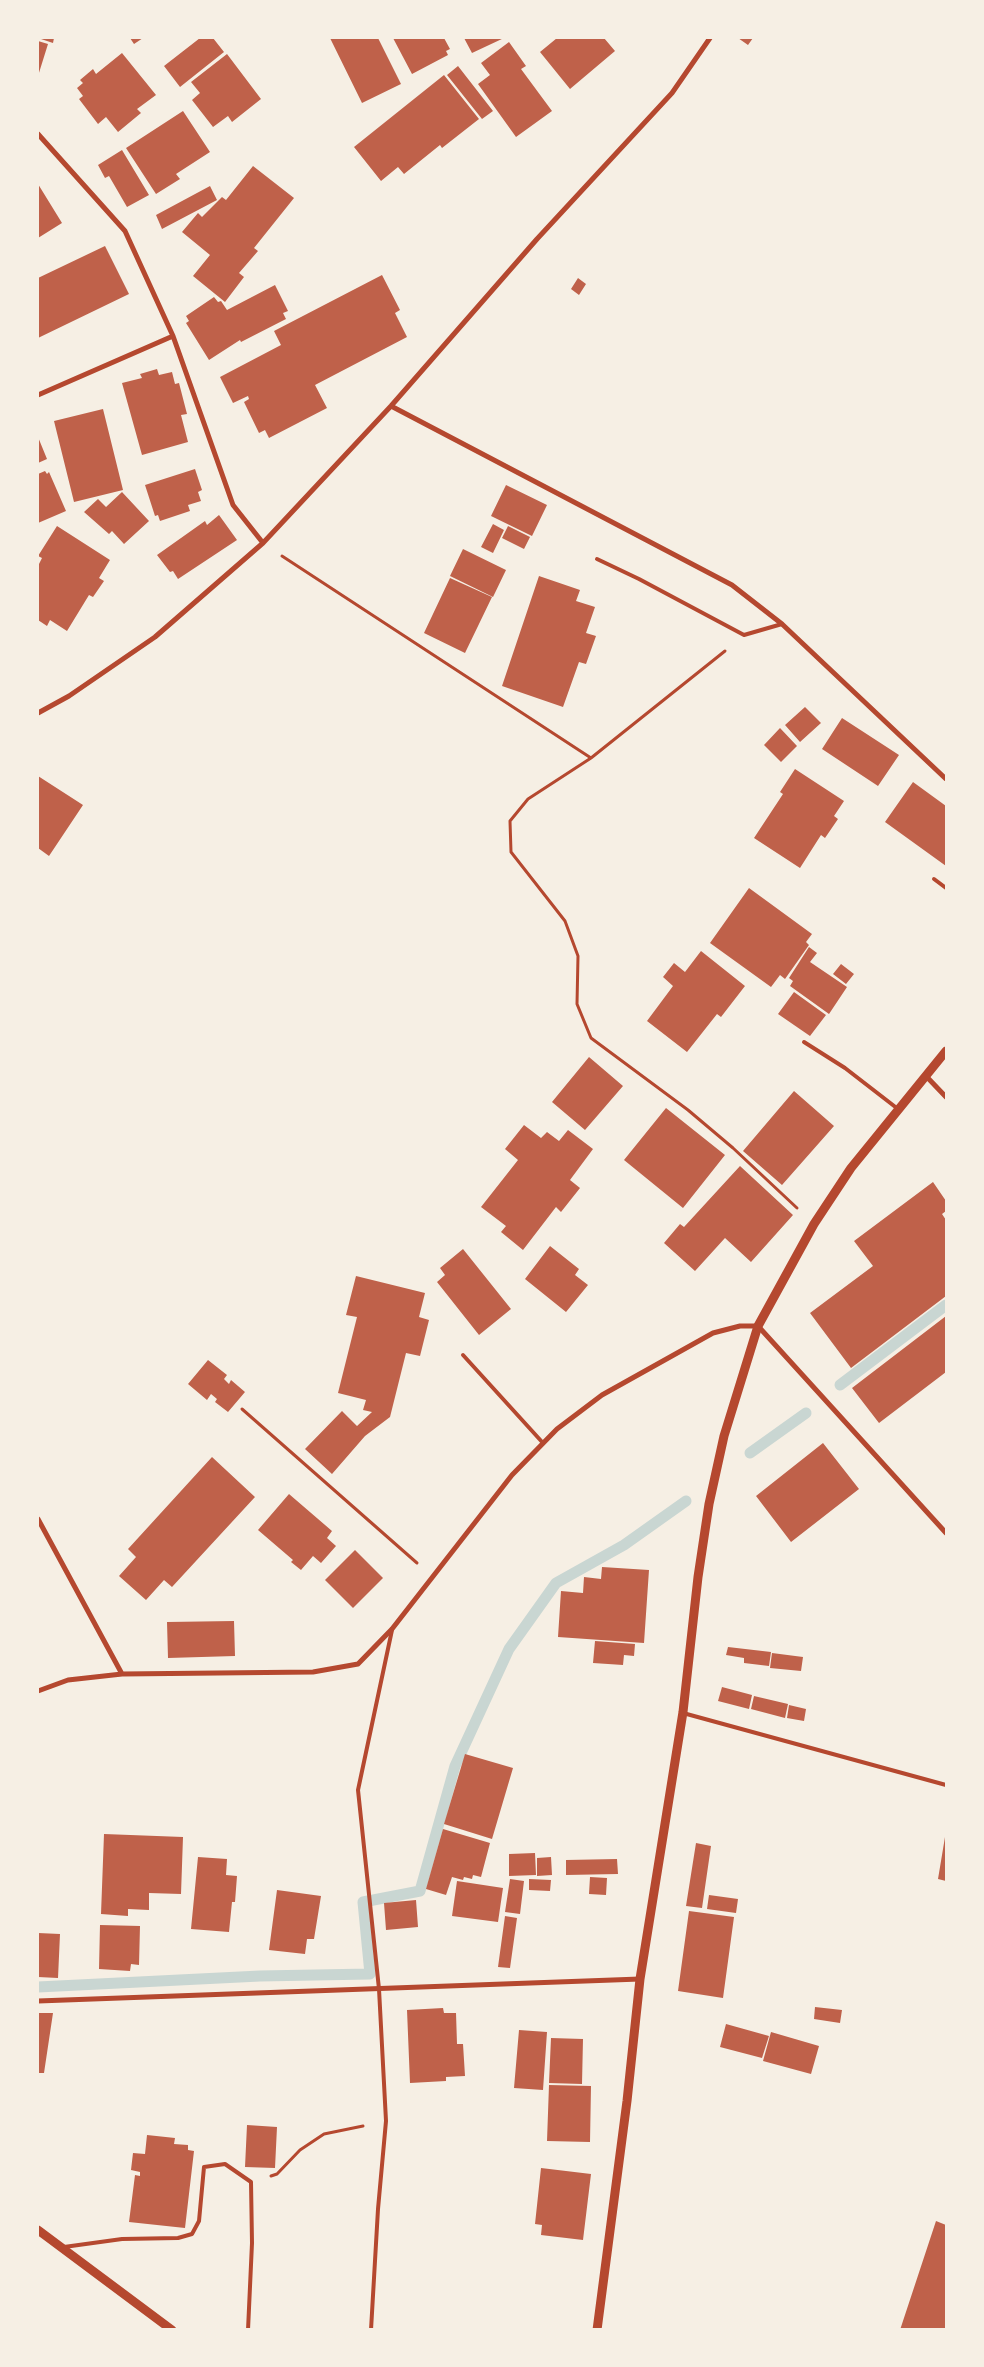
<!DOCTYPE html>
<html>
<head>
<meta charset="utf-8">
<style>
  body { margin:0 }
  #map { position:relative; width:984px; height:2367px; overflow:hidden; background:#f6efe4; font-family:Georgia,serif }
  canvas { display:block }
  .frame { position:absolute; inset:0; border:39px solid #f6efe4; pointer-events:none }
</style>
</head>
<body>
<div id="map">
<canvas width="984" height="2367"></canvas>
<div class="frame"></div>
</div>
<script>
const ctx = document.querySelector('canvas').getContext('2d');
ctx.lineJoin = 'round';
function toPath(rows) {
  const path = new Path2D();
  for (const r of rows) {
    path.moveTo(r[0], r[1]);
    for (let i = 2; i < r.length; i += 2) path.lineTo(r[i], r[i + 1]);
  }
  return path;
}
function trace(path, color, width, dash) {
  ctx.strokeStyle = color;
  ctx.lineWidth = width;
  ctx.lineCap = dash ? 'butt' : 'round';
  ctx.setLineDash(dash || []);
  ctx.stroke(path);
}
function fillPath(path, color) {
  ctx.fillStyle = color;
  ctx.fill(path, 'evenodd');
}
trace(toPath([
  [840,1385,946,1305],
  [750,1453,806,1413],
  [38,1987,260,1976,370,1974,363,1902,420,1891,455,1766,509,1649,556,1583,624,1545,686,1501]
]), '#c9d6d2', 11);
fillPath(toPath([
  [38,38,54,38,53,43],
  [130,38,143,38,134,44],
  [200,38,213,38,224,52,180,87,164,66],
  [330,38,378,38,401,84,362,103],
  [393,38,444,38,450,49,446,51,448,55,412,74],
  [464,38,504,38,472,53],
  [557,38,604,38,615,51,570,89,540,52],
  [738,38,753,38,748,45],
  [38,41,48,44,38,76],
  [509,42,526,66,521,69,552,111,516,137,478,84,490,75,481,63],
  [122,53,156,95,137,109,141,113,118,132,106,117,98,124,79,99,83,96,77,88,83,83,80,80,93,69,96,74],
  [227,54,261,99,232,122,228,116,213,127,192,100,200,93,191,82],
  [458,66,493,111,482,119,447,75],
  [444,75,479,119,442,148,440,145,404,174,398,167,381,181,354,147],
  [183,111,210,152,176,174,180,179,156,194,126,148],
  [122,150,149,195,127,207,109,176,105,178,98,165],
  [253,166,294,198,254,248,258,251,239,273,244,277,225,302,193,276,210,255,182,232,198,213,202,217,222,197,226,200],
  [38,184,62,223,38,238],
  [210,186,217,200,162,229,156,215],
  [105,246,129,294,38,338,38,278],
  [382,275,400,310,395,313,407,337,315,385,327,408,269,438,265,430,259,433,244,402,249,399,248,396,233,403,220,377,281,345,274,331],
  [578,278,586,284,579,295,571,289],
  [275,285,288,311,283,313,286,319,241,342,240,340,209,360,186,323,189,321,186,316,214,297,218,302,221,301,227,310],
  [157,369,159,375,172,372,175,384,179,383,187,414,181,415,188,442,142,455,122,383,142,378,140,374],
  [103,409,123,490,74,502,54,421],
  [38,437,47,459,38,463],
  [195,469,202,490,198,492,201,501,188,505,190,511,160,521,158,515,155,516,145,485],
  [45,471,47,474,49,472,66,511,38,523,38,474],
  [506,485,547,505,532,536,491,516],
  [122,492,149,521,124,544,112,531,109,534,84,512,98,499,106,507],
  [219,515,237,540,178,579,173,571,170,572,157,555,205,521,207,525],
  [493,524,504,530,493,553,481,547],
  [57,526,110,560,99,578,104,581,93,597,89,595,67,631,50,620,47,626,38,620,38,566,42,558,38,556],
  [508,526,530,537,524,549,502,538],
  [463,549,506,570,493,597,450,576],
  [539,576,580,590,576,601,595,607,586,633,596,636,586,664,579,662,563,707,502,686],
  [450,578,492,597,465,653,424,633],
  [805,707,821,723,800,742,785,725],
  [842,718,899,755,878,786,822,749],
  [780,728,797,746,781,762,764,745],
  [795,769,844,801,834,816,838,819,825,838,821,835,800,868,754,838,783,794,780,792],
  [38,776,83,805,49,856,38,848],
  [913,782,946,806,946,866,885,822],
  [749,888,812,934,806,942,809,945,785,979,780,975,771,987,710,943],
  [809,947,817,953,810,962,847,987,829,1014,790,986,793,981,789,978],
  [701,951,745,986,721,1017,717,1014,687,1052,647,1021,673,986,663,977,674,963,685,972],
  [841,964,854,974,846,984,833,974],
  [794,992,826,1015,810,1036,778,1014],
  [589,1057,623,1086,585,1130,552,1102],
  [794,1091,834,1126,782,1185,743,1151],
  [666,1108,725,1155,683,1208,624,1160],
  [524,1125,541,1138,547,1132,559,1141,568,1130,593,1149,570,1180,580,1188,561,1212,556,1207,523,1250,501,1232,506,1226,481,1207,518,1160,505,1149],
  [740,1166,793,1215,751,1262,725,1238,695,1271,664,1243,680,1224,684,1227],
  [933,1182,946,1201,946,1211,942,1214,946,1220,946,1296,851,1368,810,1313,873,1266,854,1241],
  [550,1246,579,1269,575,1275,588,1285,566,1312,525,1279],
  [463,1249,511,1309,479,1335,437,1282,445,1275,440,1268],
  [356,1276,425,1293,419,1317,429,1320,420,1356,406,1353,390,1417,365,1436,332,1474,305,1449,342,1411,357,1426,372,1412,363,1410,366,1400,338,1393,357,1317,346,1315],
  [946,1316,946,1372,879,1423,852,1388],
  [208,1360,227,1375,224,1379,229,1384,231,1380,245,1392,228,1412,215,1402,217,1399,211,1394,207,1400,188,1384],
  [823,1443,859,1489,791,1542,756,1496],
  [212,1457,255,1497,172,1587,164,1580,146,1600,119,1576,136,1557,128,1549],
  [289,1494,332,1531,327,1538,336,1546,321,1563,313,1556,301,1570,291,1562,293,1560,258,1530],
  [355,1550,383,1578,353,1608,325,1580],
  [602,1567,649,1570,644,1643,558,1637,561,1591,583,1593,584,1577,601,1579],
  [234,1621,235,1656,168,1658,167,1622],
  [595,1641,635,1644,634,1656,624,1655,623,1665,593,1663],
  [728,1647,771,1652,769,1666,744,1663,744,1658,726,1655],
  [772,1653,803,1657,801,1671,770,1668],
  [722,1687,752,1695,749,1709,718,1701],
  [754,1696,788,1704,785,1718,751,1709],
  [789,1705,806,1709,804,1721,787,1718],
  [465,1754,513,1768,492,1839,444,1824],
  [443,1829,490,1843,481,1877,473,1875,472,1879,464,1877,463,1880,452,1877,446,1895,426,1889],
  [104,1834,183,1837,181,1894,149,1893,149,1910,128,1909,128,1916,101,1914],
  [945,1837,946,1837,946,1881,938,1879],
  [696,1843,711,1846,702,1908,686,1906],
  [535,1853,536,1875,509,1876,509,1854],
  [198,1857,227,1859,226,1875,237,1876,235,1902,232,1902,229,1932,191,1929],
  [551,1857,552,1875,537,1876,537,1858],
  [617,1859,618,1874,566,1875,566,1860],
  [590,1877,607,1878,606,1895,589,1894],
  [510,1879,524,1881,520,1914,505,1912],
  [529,1879,551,1880,550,1891,529,1890],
  [457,1881,503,1888,498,1922,452,1916],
  [277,1890,321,1896,314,1939,307,1939,305,1954,269,1950],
  [709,1895,738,1899,736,1913,707,1909],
  [416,1900,418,1927,386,1930,384,1903],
  [689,1911,734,1917,723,1998,678,1991],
  [505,1916,517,1918,510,1968,498,1967],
  [100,1925,140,1926,139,1965,131,1964,130,1971,99,1969],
  [38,1933,60,1934,58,1978,38,1977],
  [815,2007,842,2010,840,2023,814,2019],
  [443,2008,444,2013,456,2013,457,2044,463,2044,465,2076,446,2077,446,2081,410,2083,407,2010],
  [38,2013,53,2013,44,2073,38,2073],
  [726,2024,769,2036,762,2058,720,2047],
  [519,2030,547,2032,543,2090,514,2088],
  [771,2032,819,2046,811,2074,763,2061],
  [551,2038,583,2039,582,2084,549,2083],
  [549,2085,591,2086,590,2142,547,2141],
  [247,2125,277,2127,275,2168,245,2167],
  [147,2135,175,2138,174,2144,188,2145,188,2150,194,2151,185,2228,129,2222,135,2175,140,2176,140,2172,131,2170,133,2153,145,2154],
  [541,2168,591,2174,583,2240,541,2235,542,2225,535,2224],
  [936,2221,946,2225,946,2330,900,2330]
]), '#bf614a');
trace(toPath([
  [282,556,591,758],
  [725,651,591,758,528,799,510,821,511,852,565,921,578,956,577,1004,591,1038,688,1110,733,1148,797,1208],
  [242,1409,417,1563],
  [271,2176,277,2174,300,2150,324,2134,363,2126]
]), '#b5482f', 3);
trace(toPath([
  [597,559,639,579,744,635,782,624],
  [934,879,946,888],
  [804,1042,845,1068,898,1109],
  [463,1355,543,1443],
  [683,1713,946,1785],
  [64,2247,122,2239,178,2238,192,2234,199,2221,204,2167,225,2164,251,2182,252,2243,248,2330],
  [371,2330,378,2209,386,2121,379,1989,358,1790,392,1630]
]), '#b5482f', 4);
trace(toPath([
  [38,134,125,231,173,336,233,505,263,543],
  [38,395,173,336],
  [391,406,732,585,782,624,946,779],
  [38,713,69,696,155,637,263,543,391,406,537,239,672,93,710,38],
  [925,1075,946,1097],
  [38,1519,122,1674],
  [38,1691,68,1680,122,1674,313,1672,358,1664,392,1629,512,1475,557,1429,602,1395,713,1333,740,1326,758,1326,946,1533],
  [38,2001,640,1979]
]), '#b5482f', 5);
trace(toPath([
  [38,2230,172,2330],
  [597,2330,627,2101,640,1979,683,1712,698,1577,709,1504,724,1436,758,1326,814,1224,851,1168,946,1051]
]), '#b5482f', 9);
</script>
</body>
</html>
